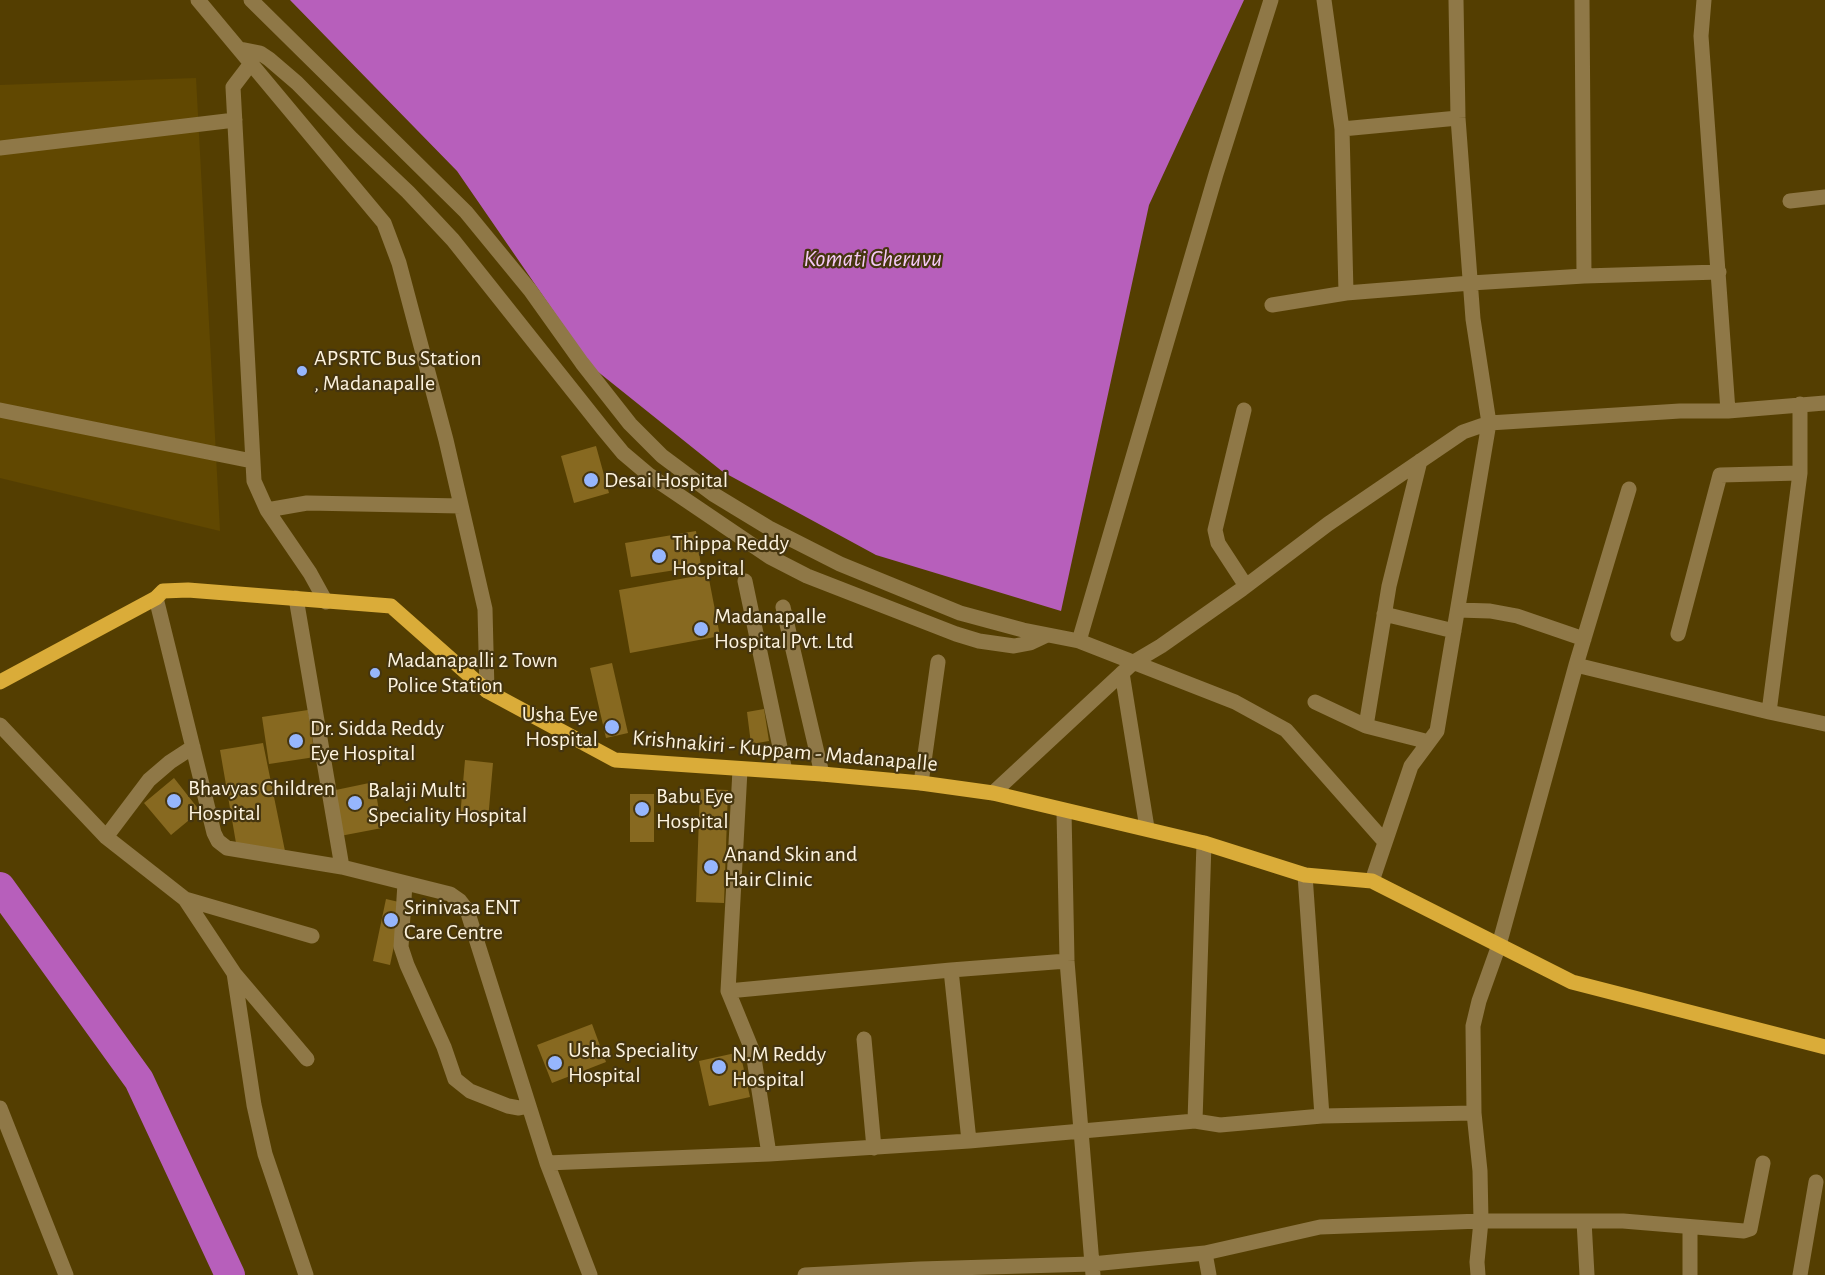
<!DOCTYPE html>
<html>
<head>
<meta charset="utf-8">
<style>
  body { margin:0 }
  canvas { display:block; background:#543e01 }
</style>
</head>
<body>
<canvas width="1825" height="1275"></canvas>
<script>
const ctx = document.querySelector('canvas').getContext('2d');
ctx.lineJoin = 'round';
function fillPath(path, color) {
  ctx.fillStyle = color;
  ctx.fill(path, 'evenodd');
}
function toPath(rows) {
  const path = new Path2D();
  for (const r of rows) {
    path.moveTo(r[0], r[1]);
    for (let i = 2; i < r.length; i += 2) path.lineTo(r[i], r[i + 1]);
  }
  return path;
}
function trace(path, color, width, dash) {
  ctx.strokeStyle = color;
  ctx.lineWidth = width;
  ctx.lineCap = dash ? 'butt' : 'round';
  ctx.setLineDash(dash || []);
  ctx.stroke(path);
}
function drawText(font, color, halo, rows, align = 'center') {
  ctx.font = font + ' "Alegreya Sans",sans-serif';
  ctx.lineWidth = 4.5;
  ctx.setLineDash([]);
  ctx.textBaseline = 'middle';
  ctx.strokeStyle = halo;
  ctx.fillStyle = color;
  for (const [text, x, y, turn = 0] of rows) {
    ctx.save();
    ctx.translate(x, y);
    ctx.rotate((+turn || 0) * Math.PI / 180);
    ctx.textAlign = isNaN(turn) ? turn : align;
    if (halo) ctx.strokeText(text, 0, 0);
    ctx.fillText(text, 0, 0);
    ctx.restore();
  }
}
fillPath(toPath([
  [196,78,220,531,0,478,0,85]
]), '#614801');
fillPath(toPath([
  [290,0,1244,0,1149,205,1061,611,876,555,723,472,592,367,457,171]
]), '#b75fbb');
trace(toPath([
  [0,887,139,1080,230,1275]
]), '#b75fbb', 30);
fillPath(toPath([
  [596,446,609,493,574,503,561,456],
  [696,531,701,566,631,577,625,543],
  [708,574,720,636,630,653,619,590],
  [612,663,628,733,606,738,590,668],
  [764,709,769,741,751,744,747,712],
  [308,710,315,757,269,764,262,717],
  [263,743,285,851,236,843,220,750],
  [465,760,493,763,488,820,460,818],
  [174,778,200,811,171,835,144,803],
  [374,782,382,828,340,836,331,791],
  [700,789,728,790,724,903,696,902],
  [630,794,654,794,654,842,630,842],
  [386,899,403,903,390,965,373,961],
  [592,1024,606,1062,552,1083,537,1045],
  [740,1052,750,1097,709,1106,699,1061]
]), '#876920');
trace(toPath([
  [198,0,384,223,399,263,446,440,485,609,487,691],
  [251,0,466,212,530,290,582,363,630,424,662,456,713,494,769,528,840,564,960,613,1023,630,1079,641,1235,702,1286,730,1385,842],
  [1324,0,1342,129,1346,293,1471,283,1584,276,1582,0],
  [1704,0,1701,36,1728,411],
  [240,49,260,53,269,59,297,83,352,139,408,192,453,240,604,430,623,453,649,475,770,557,807,576,956,634,979,641,1014,646,1030,643,1047,635],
  [252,62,233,87,254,481,267,510,310,573,326,602],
  [1342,129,1458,118],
  [0,148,235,120],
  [1790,201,1825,197],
  [1584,276,1719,272],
  [1272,305,1346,293],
  [1800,404,1800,473,1769,712,1825,724],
  [0,410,252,461],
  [1244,410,1215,530,1218,543,1246,586],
  [1420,461,1389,586,1366,726,1429,742],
  [1629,489,1576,665,1769,712],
  [267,510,307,503,461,506],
  [745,581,785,771],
  [156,598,214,833,218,841,227,848,342,867,450,894,460,901,467,910,547,1163,590,1275],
  [296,598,342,867],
  [783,607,822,774],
  [1458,610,1490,611,1517,616,1584,639],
  [1384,614,1454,631],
  [1678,634,1720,475,1800,473],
  [1079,641,1216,174,1271,0],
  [1122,673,1147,828],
  [1315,702,1366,726],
  [0,725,106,837,185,899,234,973,254,1105,265,1154,306,1275],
  [740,770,728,991,753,1052,769,1154],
  [921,783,938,662],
  [993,793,1134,662,1161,646,1242,589,1328,524,1463,432,1489,423,1680,411,1728,411,1825,403],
  [1064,811,1067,961,1092,1264,1205,1253,1209,1275],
  [106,837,149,780,170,762,193,747],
  [1305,875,1322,1116],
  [1372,881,1411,766,1437,731,1489,423,1473,319,1458,118,1456,0],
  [405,883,401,947,407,965,444,1047,455,1079,470,1091,508,1106,519,1108,529,1106],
  [185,899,312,936],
  [951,970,1067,961],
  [234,973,307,1059],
  [728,991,951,970,969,1141,1195,1121,1204,843],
  [864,1039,874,1148],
  [0,1108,66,1275],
  [1195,1121,1220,1125,1322,1116,1474,1113],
  [547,1163,769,1154,969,1141],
  [1584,1221,1587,1275],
  [1690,1227,1690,1275],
  [1205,1253,1320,1227,1481,1221,1623,1221,1744,1231,1750,1229,1763,1163],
  [805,1275,920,1269,1092,1264,1093,1275],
  [1478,1275,1477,1262,1481,1221,1480,1171,1474,1113,1473,1026,1479,1001,1499,945,1576,665],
  [1800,1275,1816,1182]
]), '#8f7847', 15);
trace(toPath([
  [0,682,156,598,163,591,188,590,391,606,487,691,615,760,822,774,921,783,993,793,1204,843,1305,875,1372,881,1572,982,1825,1047]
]), '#daac39', 15);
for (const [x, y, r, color] of [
  [302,371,6,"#96b6fd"],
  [591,480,8,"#96b6fd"],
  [659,556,8,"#96b6fd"],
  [701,629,8,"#96b6fd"],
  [375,673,6,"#96b6fd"],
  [612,727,8,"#96b6fd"],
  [296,741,8,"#96b6fd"],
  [174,801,8,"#96b6fd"],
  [355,803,8,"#96b6fd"],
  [642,809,8,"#96b6fd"],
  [711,867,8,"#96b6fd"],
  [391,920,8,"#96b6fd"],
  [555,1063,8,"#96b6fd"],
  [719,1067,8,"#96b6fd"]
]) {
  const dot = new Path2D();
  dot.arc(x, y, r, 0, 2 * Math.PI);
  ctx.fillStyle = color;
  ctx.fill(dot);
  trace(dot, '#45350f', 2);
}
drawText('22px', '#fdf3de', '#45350f', [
  ["APSRTC Bus Station",314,358],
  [", Madanapalle",314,383],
  ["Desai Hospital",604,480],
  ["Thippa Reddy",672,543],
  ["Hospital",672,568],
  ["Madanapalle",714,616],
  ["Hospital Pvt. Ltd",714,641],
  ["Madanapalli 2 Town",387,660],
  ["Police Station",387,685],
  ["Usha Eye",598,714,"right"],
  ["Hospital",598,739,"right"],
  ["Dr. Sidda Reddy",310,728],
  ["Eye Hospital",310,753],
  ["Bhavyas Children",188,788],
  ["Hospital",188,813],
  ["Balaji Multi",368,790],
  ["Speciality Hospital",368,815],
  ["Babu Eye",656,796],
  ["Hospital",656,821],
  ["Anand Skin and",724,854],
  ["Hair Clinic",724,879],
  ["Srinivasa ENT",404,907],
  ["Care Centre",404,932],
  ["Usha Speciality",568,1050],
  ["Hospital",568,1075],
  ["N.M Reddy",732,1054],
  ["Hospital",732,1079]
], 'left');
drawText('22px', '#fdf3de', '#45350f', [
  ["Krishnakiri - Kuppam - Madanapalle",785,751,5]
]);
drawText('italic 24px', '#f5c9f6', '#45350f', [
  ["Komati Cheruvu",873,259]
]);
</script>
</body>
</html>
